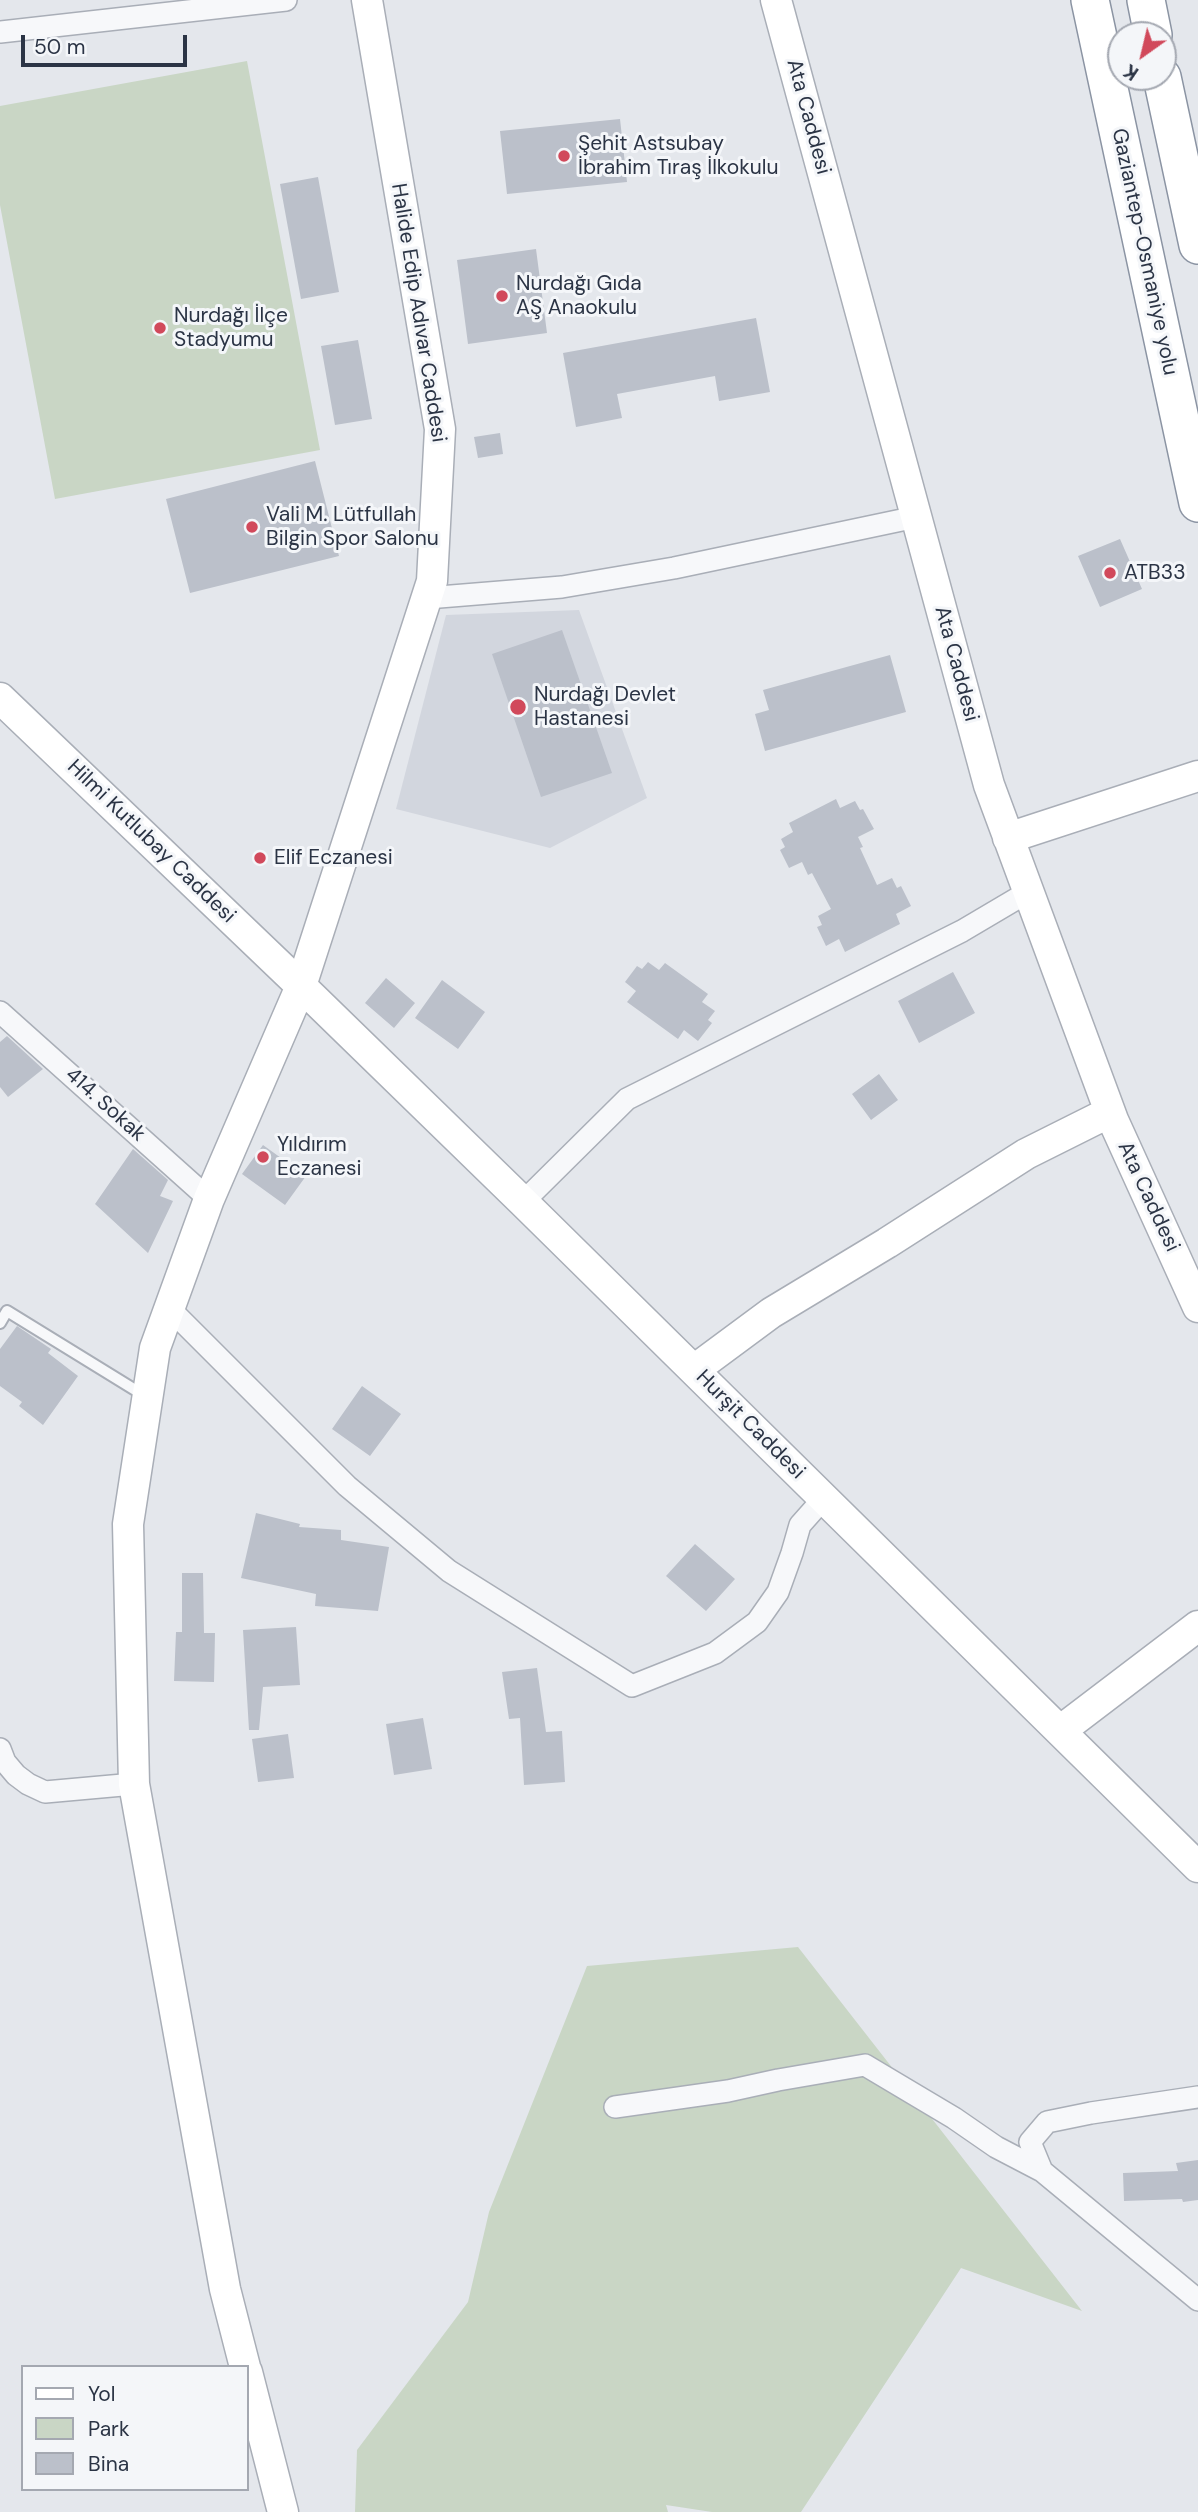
<!DOCTYPE html>
<html>
<head>
<meta charset="utf-8">
<style>
  body { margin:0 }
  #map { position:relative; width:1198px; height:2512px; overflow:hidden; background:#e4e7ec; font-family:"DM Sans",sans-serif }
  canvas { display:block }
  .legend { position:absolute; left:21px; top:2365px; width:228px; height:126px; box-sizing:border-box; background:#f4f6f9; border:2px solid #a4a8b1; margin:0; padding:9px 12px; list-style:none; font-size:21px; color:#2b3445 }
  .legend li { display:flex; align-items:center; gap:14px; height:35px }
  .legend b { width:35px; border:2px solid #a4a8b1 }
  .north { position:absolute; left:1107px; top:21px; width:70px; height:70px; box-sizing:border-box; background:#f4f6f9; border:2px solid #a4a8b1; border-radius:50%; rotate:214deg; font-size:19px; font-weight:700; line-height:28px; text-align:center; color:#2b3445 }
  .north::after { content:''; display:block; margin:auto; width:24px; height:32px; background:#d1495b; clip-path:polygon(50% 0,100% 100%,50% 72%,0 100%) }
  .scale { position:absolute; left:21px; top:35px; width:166px; height:32px; box-sizing:border-box; border:4px solid #2b3445; border-top:0; padding-left:9px; font-size:21px; line-height:24px; white-space:nowrap; color:#2b3445; -webkit-text-stroke:5px #f4f6f9; paint-order:stroke }
</style>
</head>
<body>
<div id="map">
<canvas width="1198" height="2512"></canvas>
<ul class="legend">
<li><b style="height:9px;background:#fff"></b>Yol</li>
<li><b style="height:19px;background:#c9d6c5"></b>Park</li>
<li><b style="height:19px;background:#bbc0ca"></b>Bina</li>
</ul>
<div class="north">K</div>
<div class="scale">50 m</div>
</div>
<script>
const ctx = document.querySelector('canvas').getContext('2d');
ctx.lineJoin = 'round';
function fillPath(path, color) {
  ctx.fillStyle = color;
  ctx.fill(path, 'evenodd');
}
function toPath(rows) {
  const path = new Path2D();
  for (const r of rows) {
    path.moveTo(r[0], r[1]);
    for (let i = 2; i < r.length; i += 2) path.lineTo(r[i], r[i + 1]);
  }
  return path;
}
function trace(path, color, width, dash) {
  ctx.strokeStyle = color;
  ctx.lineWidth = width;
  ctx.lineCap = dash ? 'butt' : 'round';
  ctx.setLineDash(dash || []);
  ctx.stroke(path);
}
function drawText(font, color, halo, rows, align = 'center') {
  ctx.font = font + ' "DM Sans",sans-serif';
  ctx.lineWidth = 6;
  ctx.setLineDash([]);
  ctx.textBaseline = 'middle';
  ctx.strokeStyle = halo;
  ctx.fillStyle = color;
  for (const [text, x, y, turn = 0] of rows) {
    ctx.save();
    ctx.translate(x, y);
    ctx.rotate((+turn || 0) * Math.PI / 180);
    ctx.textAlign = isNaN(turn) ? turn : align;
    if (halo) ctx.strokeText(text, 0, 0);
    ctx.fillText(text, 0, 0);
    ctx.restore();
  }
}
fillPath(toPath([
  [579,610,647,798,550,848,396,809,446,615]
]), '#d2d6de');
fillPath(toPath([
  [247,61,320,450,55,499,0,205,0,106],
  [798,1947,1082,2311,961,2268,801,2512,712,2512,666,2505,668,2512,355,2512,357,2450,468,2302,489,2212,587,1966]
]), '#c9d6c5');
fillPath(toPath([
  [620,119,627,182,507,194,500,131],
  [318,177,339,292,301,299,280,184],
  [536,249,547,333,468,344,457,260],
  [756,318,770,392,719,401,715,376,617,394,622,418,576,427,563,353],
  [358,340,372,419,335,425,321,346],
  [500,433,503,454,478,458,474,437],
  [315,461,339,556,190,593,166,499],
  [1120,539,1142,589,1100,607,1078,556],
  [562,630,612,773,541,797,492,654],
  [890,655,906,712,765,751,755,714,769,710,763,690],
  [836,799,840,808,855,801,860,810,863,809,874,829,858,837,863,847,860,848,877,885,892,878,897,888,901,886,911,906,896,914,900,924,845,952,839,939,826,946,817,927,822,925,818,916,831,909,812,873,808,875,802,862,789,868,780,850,785,847,781,839,793,832,789,823],
  [648,962,659,970,665,963,708,994,702,1002,715,1011,708,1020,712,1023,698,1041,684,1030,678,1039,627,1002,636,991,625,982,637,966,642,969],
  [953,972,975,1013,919,1043,898,1001],
  [386,978,415,1003,394,1028,365,1003],
  [442,980,485,1012,458,1049,415,1018],
  [7,1036,43,1069,8,1097,0,1087,0,1042],
  [879,1074,898,1100,871,1120,852,1094],
  [263,1145,306,1176,285,1205,242,1174],
  [133,1149,168,1180,160,1196,173,1201,148,1253,95,1204],
  [17,1326,51,1349,48,1353,78,1376,43,1425,19,1406,22,1402,0,1386,0,1349],
  [362,1386,401,1414,370,1456,332,1429],
  [256,1513,300,1524,299,1527,341,1530,341,1540,389,1547,378,1611,315,1606,316,1594,241,1578],
  [695,1544,735,1579,706,1611,666,1576],
  [182,1573,203,1573,204,1633,215,1633,214,1682,174,1681,176,1632,182,1632],
  [296,1627,300,1685,263,1687,259,1730,249,1730,243,1630],
  [537,1668,546,1732,562,1731,565,1782,524,1785,520,1718,509,1719,502,1672],
  [423,1718,432,1769,394,1775,386,1724],
  [288,1734,294,1778,258,1782,252,1739],
  [1198,2160,1198,2200,1183,2202,1182,2199,1124,2201,1123,2173,1178,2171,1176,2163]
]), '#bbc0ca');
const lane = toPath([
  [0,1323,7,1311,145,1396]
]);
const street = toPath([
  [0,32,286,0],
  [427,598,562,587,674,568,916,517],
  [0,1012,209,1199],
  [523,1202,627,1099,962,931,1028,892],
  [170,1309,347,1486,449,1571,632,1686,715,1653,757,1622,778,1592,792,1553,800,1525,824,1498],
  [0,1749,5,1762,16,1775,28,1784,45,1792,134,1784],
  [1198,2097,1091,2113,1047,2122,1030,2142,1042,2171,1198,2300],
  [615,2107,728,2091,778,2080,865,2065,954,2118,996,2147,1042,2171]
]);
const secondary = toPath([
  [776,0,989,785,1113,1120,1198,1307],
  [0,698,301,986,523,1202,1198,1867],
  [1008,838,1198,776],
  [694,1370,771,1313,887,1243,1026,1154,1110,1112],
  [1060,1731,1198,1626],
  [245,2367,225,2289,134,1784,128,1524,155,1348,209,1199,301,986,432,581,440,429,367,0],
  [247,2372,283,2512]
]);
const highway = toPath([
  [1090,0,1198,503],
  [1146,0,1153,35],
  [1162,77,1198,245]
]);
trace(lane, '#a9aeb7', 14);
trace(street, '#a9aeb7', 24);
trace(secondary, '#a9aeb7', 33);
trace(highway, '#8b94a3', 40);
trace(lane, '#f7f8fa', 10);
trace(street, '#f7f8fa', 21);
trace(secondary, '#fff', 30);
trace(highway, '#fff', 37);
for (const [x, y, r, color] of [
  [564,156,7,"#d1495b"],
  [502,296,7,"#d1495b"],
  [160,328,7,"#d1495b"],
  [252,527,7,"#d1495b"],
  [1110,573,7,"#d1495b"],
  [518,707,9,"#d1495b"],
  [260,858,7,"#d1495b"],
  [263,1157,7,"#d1495b"]
]) {
  const dot = new Path2D();
  dot.arc(x, y, r, 0, 2 * Math.PI);
  ctx.fillStyle = color;
  ctx.fill(dot);
  trace(dot, '#f4f6f9', 2.5);
}
drawText('21px', '#2b3445', '#f4f6f9', [
  ["Ata Caddesi",808,117,75],
  ["Gaziantep-Osmaniye yolu",1144,252,78],
  ["Halide Edip Adıvar Caddesi",418,313,81],
  ["Ata Caddesi",956,664,75],
  ["Hilmi Kutlubay Caddesi",151,842,44],
  ["414. Sokak",105,1105,42],
  ["Ata Caddesi",1148,1197,65],
  ["Hurşit Caddesi",750,1425,45]
]);
drawText('21px', '#2b3445', '#f4f6f9', [
  ["Şehit Astsubay",578,144],
  ["İbrahim Tıraş İlkokulu",578,168],
  ["Nurdağı Gıda",516,284],
  ["AŞ Anaokulu",516,308],
  ["Nurdağı İlçe",174,316],
  ["Stadyumu",174,340],
  ["Vali M. Lütfullah",266,515],
  ["Bilgin Spor Salonu",266,539],
  ["ATB33",1124,573],
  ["Nurdağı Devlet",534,695],
  ["Hastanesi",534,719],
  ["Elif Eczanesi",274,858],
  ["Yıldırım",277,1145],
  ["Eczanesi",277,1169]
], 'left');
</script>
</body>
</html>
